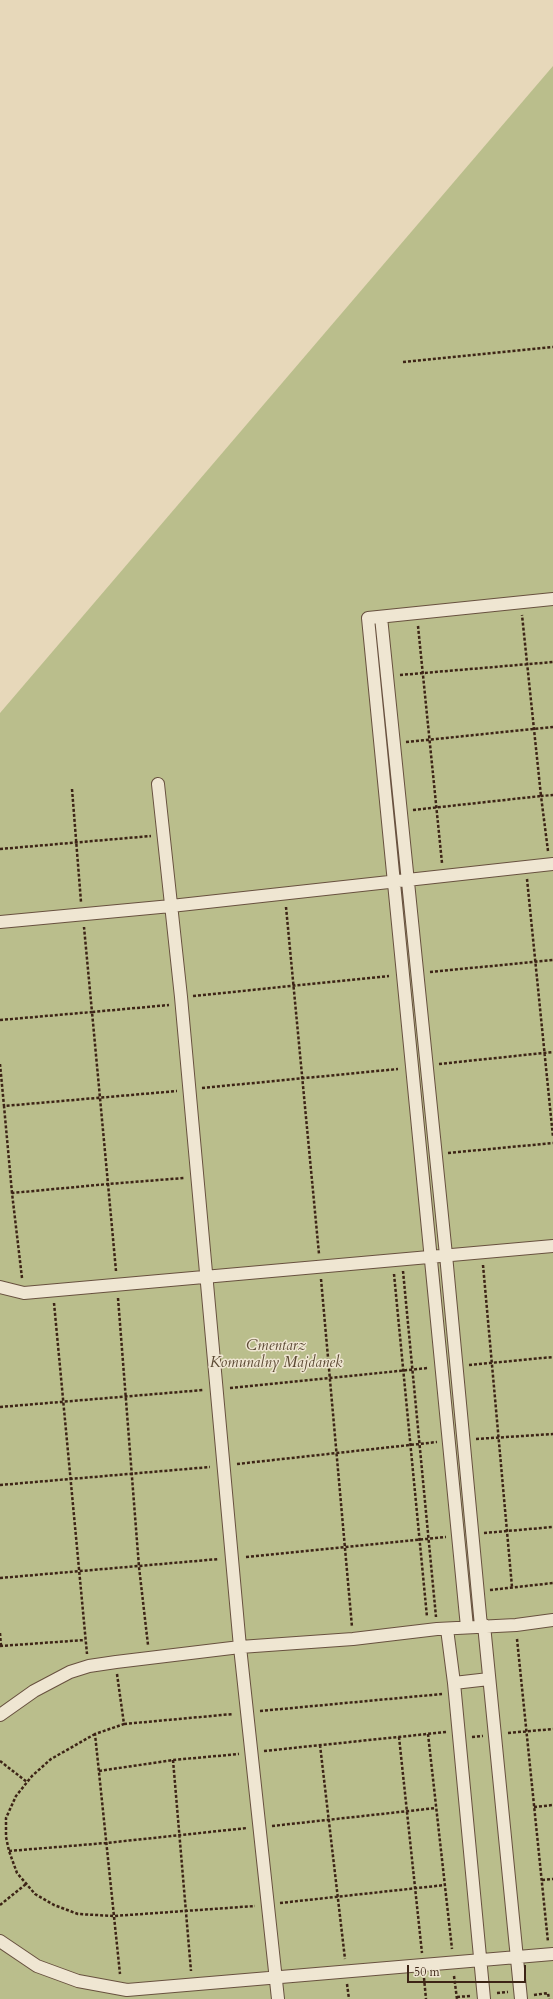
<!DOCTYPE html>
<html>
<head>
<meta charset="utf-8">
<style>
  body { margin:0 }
  #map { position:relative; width:553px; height:1999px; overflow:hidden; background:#e7d8ba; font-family:Cardo,serif }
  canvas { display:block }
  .scale { position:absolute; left:407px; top:1965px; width:119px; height:18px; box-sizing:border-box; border:2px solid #3d2416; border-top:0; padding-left:5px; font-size:12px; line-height:14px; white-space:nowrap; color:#3d2416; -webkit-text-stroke:3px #efe6d2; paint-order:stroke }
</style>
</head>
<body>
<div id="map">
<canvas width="553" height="1999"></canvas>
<div class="scale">50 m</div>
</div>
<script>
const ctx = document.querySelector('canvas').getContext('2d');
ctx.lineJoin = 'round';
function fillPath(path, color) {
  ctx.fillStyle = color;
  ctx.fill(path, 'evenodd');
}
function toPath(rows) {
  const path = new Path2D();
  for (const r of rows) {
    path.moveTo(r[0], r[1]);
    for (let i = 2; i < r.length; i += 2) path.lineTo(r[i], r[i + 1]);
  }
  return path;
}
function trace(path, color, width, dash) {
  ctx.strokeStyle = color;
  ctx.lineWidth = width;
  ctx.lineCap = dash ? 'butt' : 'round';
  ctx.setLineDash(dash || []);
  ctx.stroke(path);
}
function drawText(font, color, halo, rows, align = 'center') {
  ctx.font = font + ' Cardo,serif';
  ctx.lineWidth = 3;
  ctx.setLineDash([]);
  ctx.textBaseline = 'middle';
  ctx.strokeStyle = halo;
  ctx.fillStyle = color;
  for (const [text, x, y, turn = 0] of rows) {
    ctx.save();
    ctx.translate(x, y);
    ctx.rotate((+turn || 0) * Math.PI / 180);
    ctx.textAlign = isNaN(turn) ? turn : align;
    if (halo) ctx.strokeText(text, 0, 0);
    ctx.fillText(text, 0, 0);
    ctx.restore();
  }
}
fillPath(toPath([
  [553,66,553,1999,0,1999,0,713]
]), '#babe8c');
const street = toPath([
  [381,617,446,1255,481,1626],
  [158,784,181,997,240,1647,278,1999],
  [0,922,171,906,553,864],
  [0,1287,24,1293,553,1246],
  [484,1625,521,1999],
  [467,1627,368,618,553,599],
  [447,1629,454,1683,484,1999],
  [454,1683,489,1679],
  [0,1715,34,1691,70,1672,89,1666,116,1662,240,1647,353,1639,437,1629,516,1625,553,1620],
  [0,1941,37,1966,78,1981,127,1990,553,1954]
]);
trace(street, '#68513f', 14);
trace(toPath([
  [403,362,553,347],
  [418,626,442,863],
  [400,675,553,662],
  [406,742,553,727],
  [72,789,81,902],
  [413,810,541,796,522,615],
  [0,849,151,836],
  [548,851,541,796,553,795],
  [527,879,553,1137],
  [286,907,319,1254],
  [430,972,553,960],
  [193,996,389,976],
  [0,1020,92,1012,84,927],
  [0,1064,4,1106],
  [439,1064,553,1052],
  [202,1088,398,1069],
  [448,1153,553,1143],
  [12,1193,4,1106,177,1091],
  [483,1265,512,1587],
  [116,1271,108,1184,184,1178],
  [403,1271,436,1617],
  [394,1274,427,1617],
  [22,1278,12,1193,108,1184,92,1012,169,1005],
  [321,1279,352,1627],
  [118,1298,139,1567,148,1645],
  [54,1303,87,1654],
  [469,1365,553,1357],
  [230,1388,428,1368],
  [0,1407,203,1390],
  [476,1439,553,1434],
  [237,1464,437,1442],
  [0,1485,210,1467],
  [484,1533,553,1527],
  [246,1557,446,1537],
  [0,1578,219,1559],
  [490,1590,553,1583],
  [0,1633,1,1646],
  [517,1639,548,1942],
  [0,1646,85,1640],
  [117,1674,124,1724,95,1734,120,1974],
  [260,1711,442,1694],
  [124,1724,233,1714],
  [508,1733,553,1729],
  [95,1734,51,1759,32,1776,16,1796,6,1818,6,1837,9,1851,17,1873,35,1894,54,1905,78,1914,114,1916,255,1906],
  [428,1734,452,1949],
  [399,1737,422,1953],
  [472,1737,483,1736],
  [320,1745,345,1959],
  [264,1751,446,1732],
  [173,1760,191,1971],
  [0,1761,27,1782],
  [99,1771,173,1760,239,1754],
  [534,1807,553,1805],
  [272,1826,436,1808],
  [9,1851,106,1843,247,1828],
  [542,1880,553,1879],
  [280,1903,445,1885],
  [0,1905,26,1884],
  [454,1976,457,1999],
  [424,1978,426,1999],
  [347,1984,349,1999],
  [497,1993,508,1992],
  [534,1995,548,1993,549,1999],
  [457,1997,470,1996]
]), '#3d2416', 2.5, [3, 2]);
trace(street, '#efe6d2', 12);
drawText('italic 15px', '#5c4a34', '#efe6d2', [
  ["Cmentarz",276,1347],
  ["Komunalny Majdanek",276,1364]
]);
</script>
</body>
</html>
